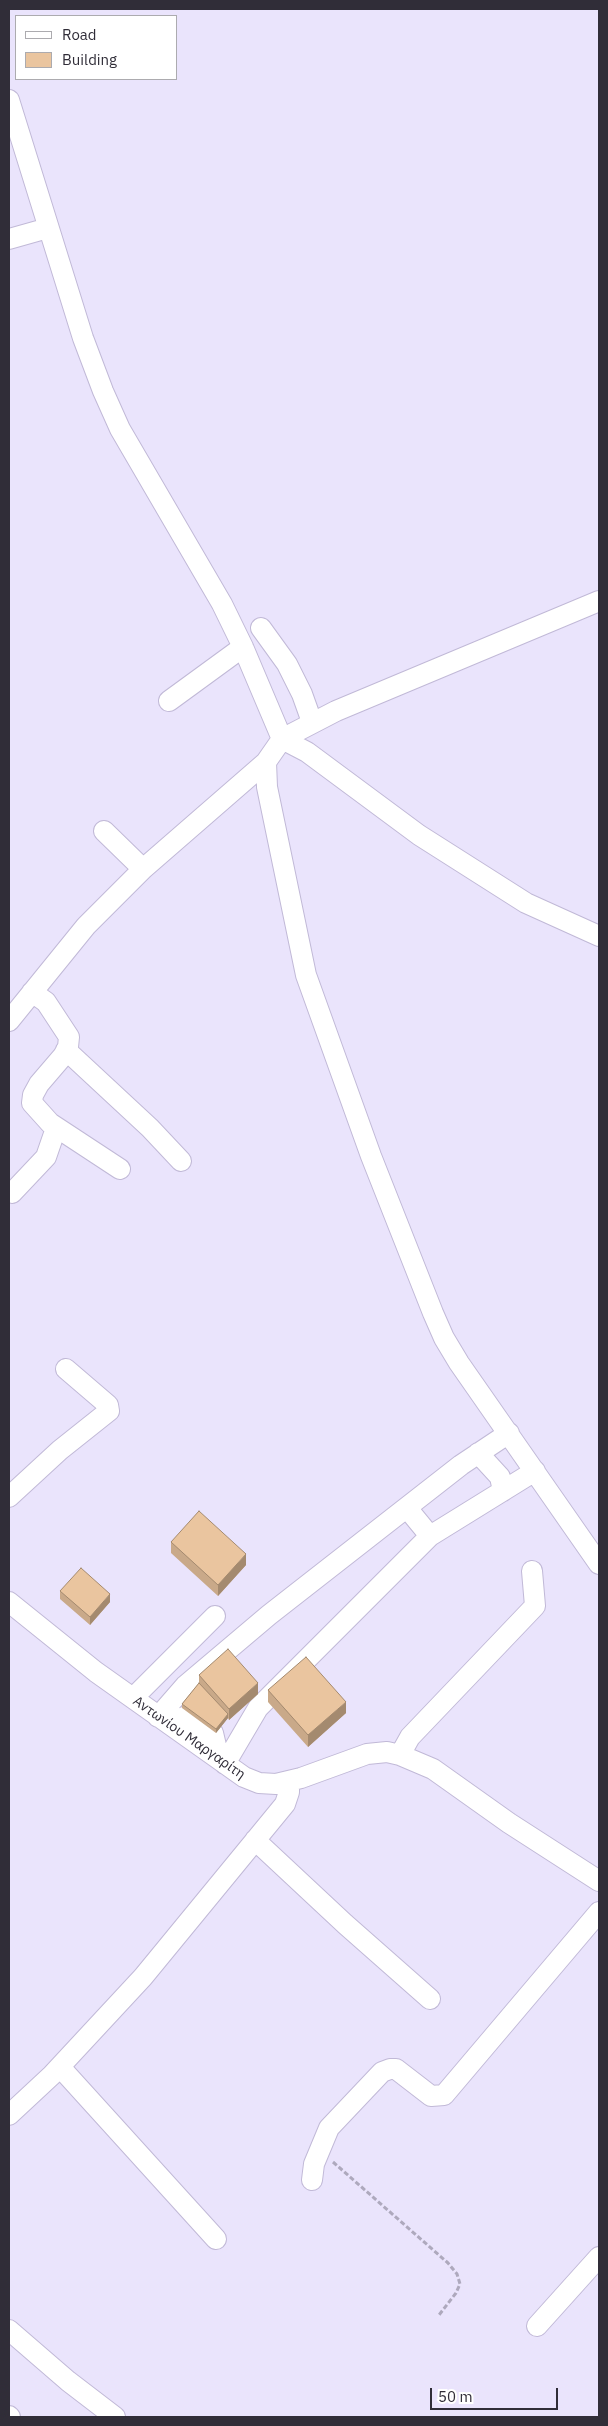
<!DOCTYPE html>
<html>
<head>
<meta charset="utf-8">
<style>
  body { margin:0 }
  #map { position:relative; width:608px; height:2426px; overflow:hidden; background:#eae4fc; font-family:"IBM Plex Sans",sans-serif }
  canvas { display:block }
  .frame { position:absolute; inset:0; border:10px solid #302d38; pointer-events:none }
  .legend { position:absolute; left:15px; top:15px; width:162px; height:65px; box-sizing:border-box; background:#fff; border:1px solid #acabaf; margin:0; padding:6px 9px; list-style:none; font-size:15px; color:#302d38 }
  .legend li { display:flex; align-items:center; gap:10px; height:25px }
  .legend b { width:25px; border:1px solid #acabaf }
  .scale { position:absolute; left:430px; top:2388px; width:128px; height:22px; box-sizing:border-box; border:2px solid #302d38; border-top:0; padding-left:6px; font-size:15px; line-height:18px; white-space:nowrap; color:#302d38; -webkit-text-stroke:4px #fff; paint-order:stroke }
</style>
</head>
<body>
<div id="map">
<canvas width="608" height="2426"></canvas>
<div class="frame"></div>
<ul class="legend">
<li><b style="height:6px;background:#fff"></b>Road</li>
<li><b style="height:14px;background:#eac59f"></b>Building</li>
</ul>
<div class="scale">50 m</div>
</div>
<script>
const ctx = document.querySelector('canvas').getContext('2d');
ctx.lineJoin = 'round';
function toPath(rows) {
  const path = new Path2D();
  for (const r of rows) {
    path.moveTo(r[0], r[1]);
    for (let i = 2; i < r.length; i += 2) path.lineTo(r[i], r[i + 1]);
  }
  return path;
}
function trace(path, color, width, dash) {
  ctx.strokeStyle = color;
  ctx.lineWidth = width;
  ctx.lineCap = dash ? 'butt' : 'round';
  ctx.setLineDash(dash || []);
  ctx.stroke(path);
}
function fillPath(path, color) {
  ctx.fillStyle = color;
  ctx.fill(path, 'evenodd');
}
function drawText(font, color, halo, rows, align = 'center') {
  ctx.font = font + ' "IBM Plex Sans",sans-serif';
  ctx.lineWidth = 4;
  ctx.setLineDash([]);
  ctx.textBaseline = 'middle';
  ctx.strokeStyle = halo;
  ctx.fillStyle = color;
  for (const [text, x, y, turn = 0] of rows) {
    ctx.save();
    ctx.translate(x, y);
    ctx.rotate((+turn || 0) * Math.PI / 180);
    ctx.textAlign = isNaN(turn) ? turn : align;
    if (halo) ctx.strokeText(text, 0, 0);
    ctx.fillText(text, 0, 0);
    ctx.restore();
  }
}
const minor = toPath([
  [9,100,83,338,103,391,120,429,222,604,243,647,282,739,307,752,419,835,526,903,599,936],
  [9,239,48,228],
  [261,628,287,664,302,694,312,722],
  [169,701,243,647],
  [266,762,267,787,306,975,371,1156,433,1313,444,1338,459,1363,599,1564],
  [104,831,143,869],
  [32,992,46,1002,69,1037,68,1047,63,1056,39,1084,33,1095,32,1103,50,1123,120,1169],
  [9,1021,86,926,143,869,266,762,282,739,336,711,599,601],
  [66,1050,150,1128,181,1161],
  [12,1193,46,1157,56,1128],
  [478,1453,500,1477,503,1491],
  [9,1497,60,1450,109,1411,108,1405,66,1369],
  [407,1508,430,1536],
  [9,1602,96,1672,244,1777,259,1783,276,1784,301,1778,367,1754,387,1752,400,1755,433,1769,509,1823,599,1881],
  [133,1698,215,1616],
  [158,1717,185,1686,269,1615,461,1465,509,1433],
  [179,1719,190,1715,213,1733,217,1750],
  [400,1755,410,1737,535,1606,532,1571],
  [225,1764,258,1708,430,1536,535,1471],
  [255,1840,345,1924,430,1999],
  [60,2067,216,2239],
  [9,2115,52,2075,143,1977,285,1804,289,1792,289,1782],
  [312,2180,314,2164,329,2128,382,2072,390,2069,396,2069,431,2096,444,2095,599,1912],
  [537,2326,599,2257],
  [9,2330,68,2381,115,2417],
  [9,2416,10,2417]
]);
trace(minor, '#c1b9d7', 22);
trace(toPath([
  [333,2162,448,2263,457,2274,460,2284,456,2293,439,2315]
]), '#aea9bd', 3, [5, 2.5]);
trace(minor, '#fff', 20);
fillPath(toPath([
  [171,1542,246,1565,218,1596,171,1553],
  [60,1591,110,1602,90,1625,60,1599],
  [199,1675,258,1694,229,1720,228,1718,216,1733,182,1708,182,1704,199,1683],
  [268,1690,346,1713,308,1747,268,1702]
]), '#c9a989');
fillPath(toPath([
  [246,1554,246,1565,218,1596,218,1585],
  [110,1594,110,1602,90,1625,90,1617],
  [258,1683,258,1694,229,1720,229,1709],
  [346,1702,346,1713,308,1747,308,1735],
  [228,1714,228,1718,216,1733,216,1729]
]), '#a48a6f');
const building = toPath([
  [199,1511,246,1554,218,1585,171,1542,199,1511],
  [81,1568,110,1594,90,1617,60,1591,81,1568],
  [228,1649,258,1683,229,1709,199,1675,228,1649],
  [306,1657,346,1702,308,1735,268,1690,306,1657],
  [199,1683,228,1714,216,1729,182,1704,199,1683]
]);
fillPath(building, '#eac59f');
trace(building, '#a48a6f', 1);
drawText('14px', '#302d38', '#fff', [
  ["Αντωνίου Μαργαρίτη",189,1738,35]
]);
</script>
</body>
</html>
